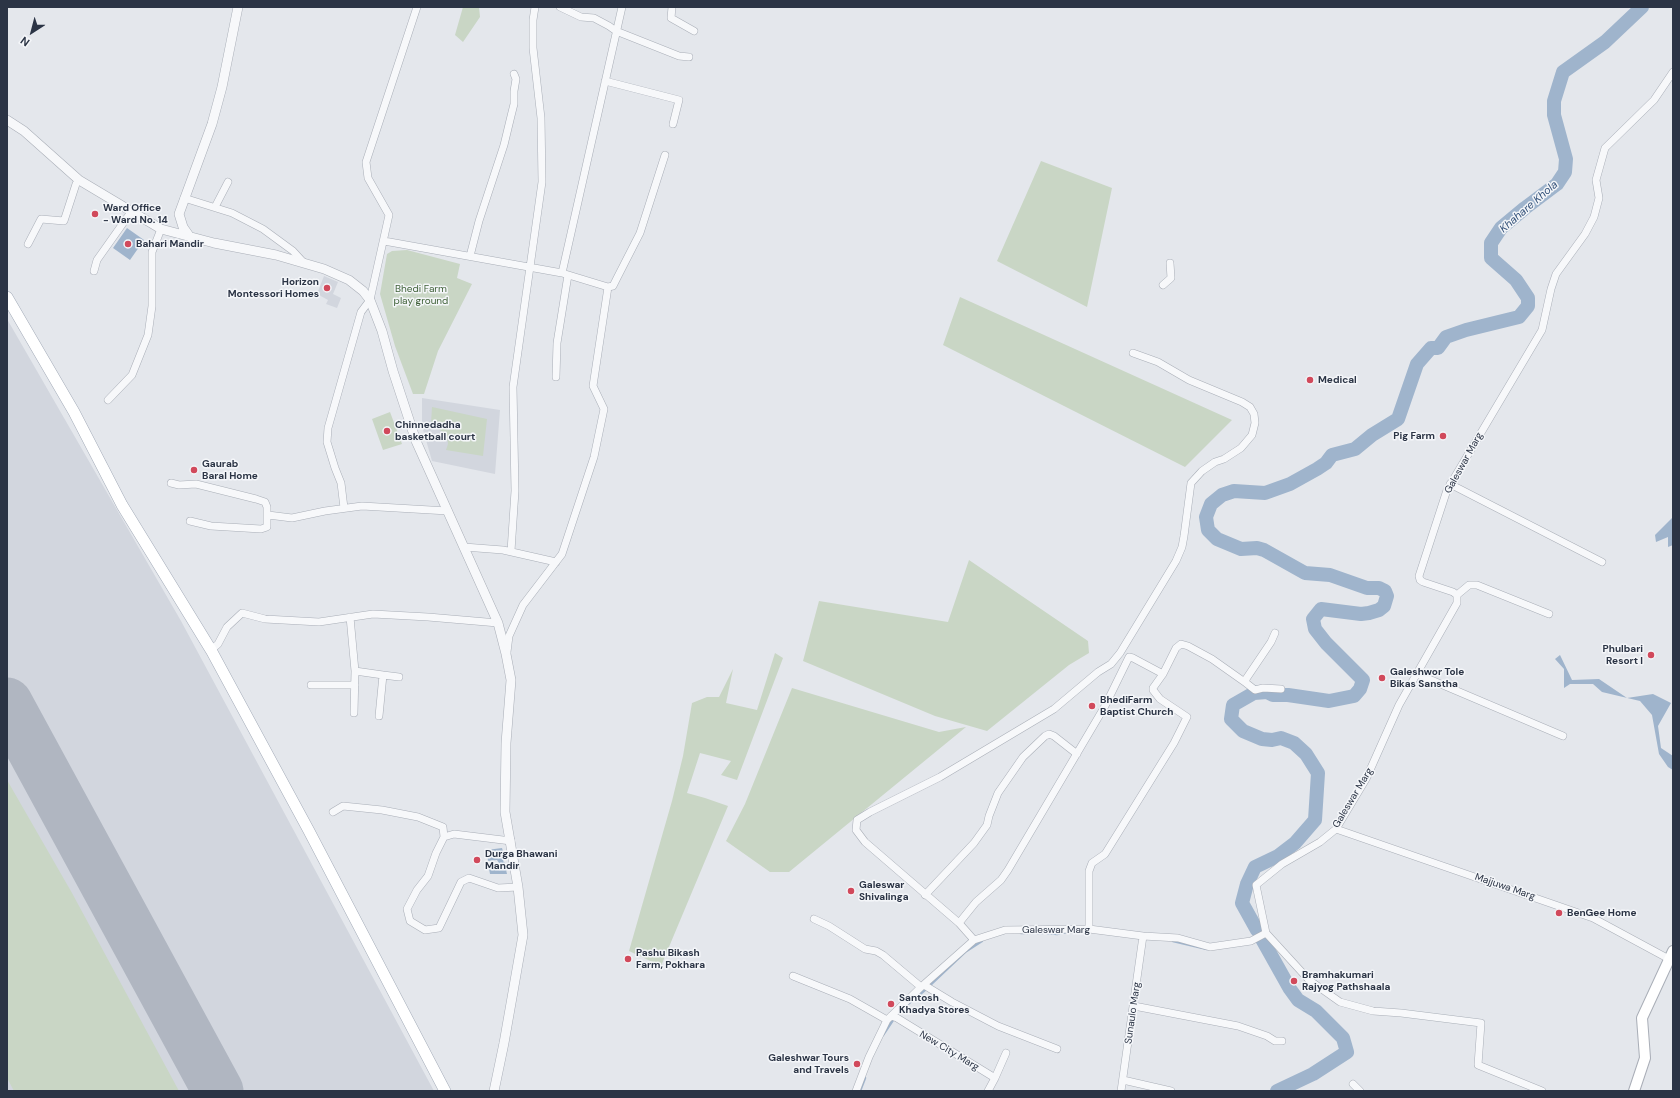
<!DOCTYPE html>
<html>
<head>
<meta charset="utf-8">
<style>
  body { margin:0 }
  #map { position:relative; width:1680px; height:1098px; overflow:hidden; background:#e4e7ec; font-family:"DM Sans",sans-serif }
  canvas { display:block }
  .frame { position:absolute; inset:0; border:8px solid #2b3445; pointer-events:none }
  .north { position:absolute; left:12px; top:12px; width:40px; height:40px; -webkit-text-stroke:3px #f4f6f9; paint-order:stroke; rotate:216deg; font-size:11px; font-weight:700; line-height:16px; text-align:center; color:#2b3445 }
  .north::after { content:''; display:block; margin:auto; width:14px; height:18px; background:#2b3445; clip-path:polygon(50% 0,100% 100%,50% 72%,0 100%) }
</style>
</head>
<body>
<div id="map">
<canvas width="1680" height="1098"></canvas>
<div class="frame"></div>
<div class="north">N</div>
</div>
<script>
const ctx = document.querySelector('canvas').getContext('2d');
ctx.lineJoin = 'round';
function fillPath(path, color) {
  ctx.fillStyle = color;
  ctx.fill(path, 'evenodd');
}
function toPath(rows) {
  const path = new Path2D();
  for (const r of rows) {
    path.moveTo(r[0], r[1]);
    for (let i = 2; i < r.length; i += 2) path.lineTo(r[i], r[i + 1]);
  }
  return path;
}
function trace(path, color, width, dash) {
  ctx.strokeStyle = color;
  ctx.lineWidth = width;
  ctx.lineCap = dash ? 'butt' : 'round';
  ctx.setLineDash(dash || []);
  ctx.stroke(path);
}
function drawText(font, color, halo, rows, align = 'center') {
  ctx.font = font + ' "DM Sans",sans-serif';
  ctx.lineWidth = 3;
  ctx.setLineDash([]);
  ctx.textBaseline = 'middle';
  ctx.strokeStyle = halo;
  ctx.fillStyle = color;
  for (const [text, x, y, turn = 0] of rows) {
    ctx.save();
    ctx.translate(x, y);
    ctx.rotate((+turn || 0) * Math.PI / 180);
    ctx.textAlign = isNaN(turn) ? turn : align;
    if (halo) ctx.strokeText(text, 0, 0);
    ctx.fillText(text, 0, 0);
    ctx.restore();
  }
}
fillPath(toPath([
  [324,276,338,282,333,294,341,298,337,308,326,304,328,300,317,294],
  [7,319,181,621,434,1091,7,1091],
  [422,398,500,410,495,474,432,461,422,426]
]), '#d2d6de');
fillPath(toPath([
  [463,7,479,7,480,17,463,42,455,35],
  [1041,161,1112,188,1087,307,997,261],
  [407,250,460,264,457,278,472,284,438,351,424,394,413,394,395,346,380,294,387,254,392,251],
  [960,297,1232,420,1185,467,943,345],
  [432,407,487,419,483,456,446,450,448,444,447,435,431,424],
  [390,412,402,444,383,450,372,419],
  [969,560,1088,641,1089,653,1069,665,987,731,935,716,803,661,819,601,948,622],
  [775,653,783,658,737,780,721,775,731,761,700,753,687,793,705,798,728,806,661,966,629,951,672,801,683,756,692,703,707,697,719,697,733,669,726,703,757,710],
  [792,688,939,732,966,727,789,872,770,872,726,841,745,804],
  [7,780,72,893,179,1091,14,1091,7,1078]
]), '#c9d6c5');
fillPath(toPath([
  [127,228,144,240,130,260,113,248],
  [1673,517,1673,545,1668,547,1668,537,1656,542,1655,535],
  [1560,655,1572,680,1599,679,1627,698,1653,694,1671,703,1658,726,1661,748,1673,756,1673,770,1668,767,1659,754,1652,715,1640,701,1602,692,1593,684,1570,684,1564,688,1564,669,1555,659],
  [502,848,505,858,503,861,506,864,505,865,507,874,490,874,488,863,499,863,497,860,488,861,487,850]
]), '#9fb4cc');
trace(toPath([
  [1021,933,1042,933],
  [1047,933,1057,934,1066,932],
  [1173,941,1207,949],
  [928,987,965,952,982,941],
  [908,1004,925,990],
  [883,1035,893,1020],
  [860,1091,865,1078]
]), '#9fb4cc', 2.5);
trace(toPath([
  [1257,930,1242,903,1247,884,1255,867,1278,856,1295,843,1315,820,1318,773,1306,754,1294,743,1281,738,1272,740,1262,739,1243,731,1231,719,1233,705,1254,693,1267,692,1273,695,1288,695,1329,701,1354,696,1360,689,1363,680,1326,643,1315,629,1313,619,1321,609,1361,614,1369,613,1379,610,1384,606,1387,596,1385,591,1379,588,1367,588,1330,575,1305,573,1264,550,1257,548,1241,549,1217,539,1208,530,1206,517,1211,504,1222,495,1234,491,1265,493,1290,484,1317,469,1326,463,1332,455,1355,449,1372,435,1398,419,1417,364,1431,348,1438,348,1446,337,1466,330,1519,317,1528,306,1528,298,1516,280,1491,258,1491,243,1501,228,1525,208,1557,184,1565,172,1566,159,1554,115,1554,101,1563,72,1605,42,1642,7],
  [1262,939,1290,989,1298,1000,1316,1011,1343,1038,1347,1052,1313,1074,1277,1091]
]), '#9fb4cc', 14);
trace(toPath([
  [7,735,25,746,40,763]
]), '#b0b6c1', 21);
trace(toPath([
  [7,703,218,1091]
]), '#b0b6c1', 51);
const minor = toPath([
  [560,7,581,17,594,18,609,26,616,31,679,56,689,57],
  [672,7,671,18,694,31],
  [605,81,679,100,673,124],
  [184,198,232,213,263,229,293,251,304,263],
  [215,207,228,182],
  [384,241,562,273,608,287,593,386,604,409,594,457,562,554,523,605,509,636,507,652],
  [28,244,41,219,64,221,76,184,79,180],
  [470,256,479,221,504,145,511,116,514,104,514,91,516,79,514,74],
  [94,271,97,260,131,212],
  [562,273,622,7],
  [1163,285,1171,278,1170,263],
  [608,287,613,286,617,278,640,233,665,155],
  [556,377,557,343,568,275],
  [108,400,132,375,148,335,152,306,152,252,161,229],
  [171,483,179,485,196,484,256,499,265,502,267,507,267,527,261,529,211,526,190,521],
  [1450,484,1602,562],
  [344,508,341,483,335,468,327,442,328,428,361,312,370,300,389,215,368,178,366,162,417,7],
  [268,515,292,518,325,511,362,506,448,511],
  [464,547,503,550,556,562],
  [511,551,515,491,513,387,542,182,541,118,533,48,533,20,535,7],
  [1457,595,1469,585,1477,585,1549,614],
  [350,617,355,671,354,713],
  [211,650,218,644,227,627,242,613,265,619,319,622,373,614,428,617,498,623],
  [355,671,383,675],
  [1163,674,1176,648,1181,644,1188,646,1212,659,1246,683,1246,679,1271,642,1275,633],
  [1417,674,1563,736],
  [1246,683,1255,690,1263,688,1281,689],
  [311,685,355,685],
  [379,716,383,675,399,677],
  [333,812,343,806,382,810,418,817,443,827,444,837],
  [1336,829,1593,918,1669,959],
  [511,841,454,834,444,837,436,853,428,876,417,890,407,909,410,921,425,930,439,928,461,882,469,878,498,888,518,887],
  [925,895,974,843,987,825,989,816,998,793,1023,757,1045,736,1049,734,1054,736,1077,754],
  [814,919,829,926,865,949,876,951,883,955,921,987],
  [959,923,976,902,1001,880,1008,870,1105,706,1129,657,1133,658,1163,674,1153,688,1153,690,1160,699,1187,717,1174,743,1105,854,1092,863,1089,871,1089,929],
  [1266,933,1309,980,1340,1002,1373,1011,1401,1013,1481,1023,1478,1065,1542,1091],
  [974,940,959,923,865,842,856,830,857,820,870,812,940,777,1054,709,1098,672,1111,664,1120,653,1176,561,1182,547,1184,536,1191,483,1202,471,1215,462,1224,459,1241,448,1252,435,1255,423,1254,414,1250,407,1242,402,1189,380,1158,362,1133,353],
  [793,976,850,999,887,1020],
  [924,985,952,1002,998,1026,1057,1049],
  [1134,1006,1238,1026,1267,1036,1275,1041,1282,1041],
  [891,1016,897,1018,995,1078,988,1091],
  [995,1078,1006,1053],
  [1123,1080,1171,1091],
  [1353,1084,1360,1091],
  [856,1091,869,1057,887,1020,921,987,974,940,1005,930,1089,929,1143,936,1178,938,1210,947,1251,941,1266,933,1256,885,1282,864,1320,842,1336,829,1366,779,1399,705,1457,603,1457,595,1453,592,1423,582,1420,580,1419,576,1447,490,1542,330,1551,289,1556,274,1585,234,1594,217,1599,198,1596,180,1605,148,1654,100,1673,72],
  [1121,1091,1143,936]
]);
const tertiary = toPath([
  [7,120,24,131,79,180,161,229,214,243,276,255,324,269,349,280,363,291,370,300,382,331,393,371,416,441,498,623,506,654,511,680,506,743,505,812,518,887,523,935,504,1043,494,1091],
  [190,237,183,227,179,214,212,124,222,87,238,7]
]);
const secondary = toPath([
  [1634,1091,1645,1058,1642,1018,1673,951]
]);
const primary = toPath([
  [7,297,74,412,122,505,211,650,309,831,445,1091]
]);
trace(minor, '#a9aeb7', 8);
trace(tertiary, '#a9aeb7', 10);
trace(secondary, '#a9aeb7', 12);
trace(primary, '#a3abb8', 12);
trace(minor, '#f7f8fa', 7);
trace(tertiary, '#f7f8fa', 9);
trace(secondary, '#fff', 10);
trace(primary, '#fff', 11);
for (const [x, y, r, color] of [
  [95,214,4,"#d1495b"],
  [128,244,4,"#d1495b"],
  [327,288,4,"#d1495b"],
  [1310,380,4,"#d1495b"],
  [387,431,4,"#d1495b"],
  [1443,436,4,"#d1495b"],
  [194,470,4,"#d1495b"],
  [1651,655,4,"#d1495b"],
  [1382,678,4,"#d1495b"],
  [1092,706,4,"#d1495b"],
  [477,860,4,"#d1495b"],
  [851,891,4,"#d1495b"],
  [1559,913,4,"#d1495b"],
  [628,959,4,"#d1495b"],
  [1294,981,4,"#d1495b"],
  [891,1004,4,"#d1495b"],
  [857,1064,4,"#d1495b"]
]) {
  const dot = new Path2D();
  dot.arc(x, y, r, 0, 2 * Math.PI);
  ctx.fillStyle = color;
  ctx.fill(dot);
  trace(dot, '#f4f6f9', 1.5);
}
drawText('bold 10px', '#2b3445', '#f4f6f9', [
  ["Ward Office",103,208],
  ["- Ward No. 14",103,220],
  ["Bahari Mandir",136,244],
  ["Horizon",319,282,"right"],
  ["Montessori Homes",319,294,"right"],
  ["Medical",1318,380],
  ["Chinnedadha",395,425],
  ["basketball court",395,437],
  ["Pig Farm",1435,436,"right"],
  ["Gaurab",202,464],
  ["Baral Home",202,476],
  ["Phulbari",1643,649,"right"],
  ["Resort l",1643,661,"right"],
  ["Galeshwor Tole",1390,672],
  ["Bikas Sanstha",1390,684],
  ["BhediFarm",1100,700],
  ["Baptist Church",1100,712],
  ["Durga Bhawani",485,854],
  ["Mandir",485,866],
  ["Galeswar",859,885],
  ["Shivalinga",859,897],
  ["BenGee Home",1567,913],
  ["Pashu Bikash",636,953],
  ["Farm, Pokhara",636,965],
  ["Bramhakumari",1302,975],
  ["Rajyog Pathshaala",1302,987],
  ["Santosh",899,998],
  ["Khadya Stores",899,1010],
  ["Galeshwar Tours",849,1058,"right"],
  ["and Travels",849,1070,"right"]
], 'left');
drawText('10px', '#3f6138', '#f4f6f9', [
  ["Bhedi Farm",421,289],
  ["play ground",421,301]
]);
drawText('10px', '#2b3445', '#f4f6f9', [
  ["Galeswar Marg",1464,463,-61],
  ["Galeswar Marg",1353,798,-59],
  ["Majjuwa Marg",1505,887,19],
  ["Galeswar Marg",1056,930],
  ["Sunaulo Marg",1133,1013,-82],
  ["New City Marg",949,1051,31]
]);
drawText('italic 11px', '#34527a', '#f4f6f9', [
  ["Khahare Khola",1529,207,-41]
]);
</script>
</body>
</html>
